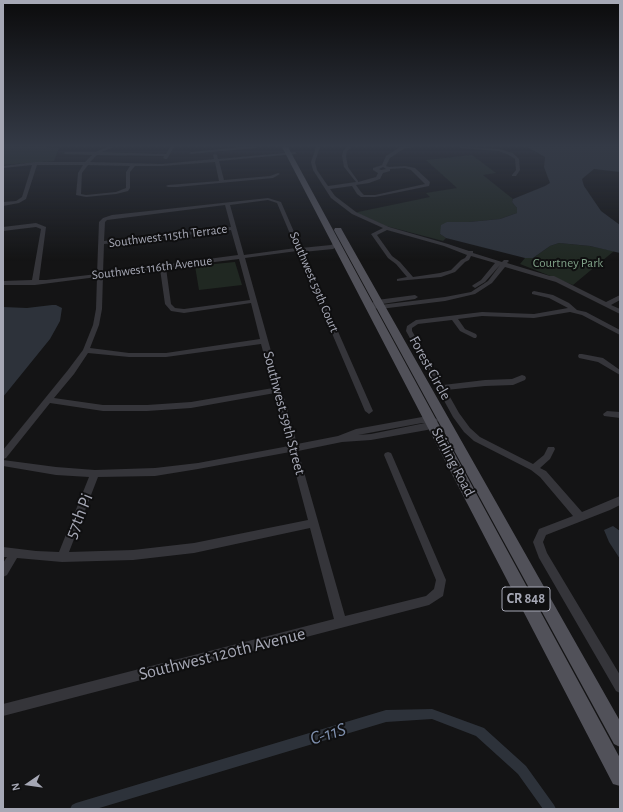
<!DOCTYPE html>
<html>
<head>
<meta charset="utf-8">
<style>
  body { margin:0 }
  #map { position:relative; width:623px; height:812px; overflow:hidden; background:#141415; font-family:"Alegreya Sans",sans-serif }
  canvas { display:block }
  .frame { position:absolute; inset:0; border:4px solid #a6a8b5; pointer-events:none }
  .north { position:absolute; left:8px; top:764px; width:40px; height:40px; -webkit-text-stroke:3px #0f0f10; paint-order:stroke; rotate:257deg; font-size:11px; font-weight:700; line-height:16px; text-align:center; color:#a6a8b5 }
  .north::after { content:''; display:block; margin:auto; width:14px; height:18px; background:#a6a8b5; clip-path:polygon(50% 0,100% 100%,50% 72%,0 100%) }
</style>
</head>
<body>
<div id="map">
<canvas width="623" height="812"></canvas>
<div class="frame"></div>
<div class="north">N</div>
</div>
<script>
const ctx = document.querySelector('canvas').getContext('2d');
ctx.lineJoin = 'round';
function fillPath(path, color) {
  ctx.fillStyle = color;
  ctx.fill(path, 'evenodd');
}
function toPath(rows) {
  const path = new Path2D();
  for (const r of rows) {
    path.moveTo(r[0], r[1]);
    for (let i = 2; i < r.length; i += 2) path.lineTo(r[i], r[i + 1]);
  }
  return path;
}
function drawText(font, color, halo, rows, align = 'center') {
  ctx.font = font + ' "Alegreya Sans",sans-serif';
  ctx.lineWidth = 4;
  ctx.setLineDash([]);
  ctx.textBaseline = 'middle';
  ctx.strokeStyle = halo;
  ctx.fillStyle = color;
  for (const [text, x, y, turn = 0] of rows) {
    ctx.save();
    ctx.translate(x, y);
    ctx.rotate((+turn || 0) * Math.PI / 180);
    ctx.textAlign = isNaN(turn) ? turn : align;
    if (halo) ctx.strokeText(text, 0, 0);
    ctx.fillText(text, 0, 0);
    ctx.restore();
  }
}
function trace(path, color, width, dash) {
  ctx.strokeStyle = color;
  ctx.lineWidth = width;
  ctx.lineCap = dash ? 'butt' : 'round';
  ctx.setLineDash(dash || []);
  ctx.stroke(path);
}
fillPath(toPath([
  [3,147,40,147,59,148,54,161,3,165],
  [472,155,496,173,483,175,513,199,512,202,517,208,517,213,500,219,469,222,447,222,440,234,446,238,443,241,386,226,357,213,358,212,430,197,426,193,457,188,426,160],
  [559,243,590,246,614,251,573,285,520,264,525,258,533,258,550,246],
  [235,262,242,285,199,290,195,266]
]), '#202822');
fillPath(toPath([
  [527,147,620,147,620,172,594,169,582,179,584,186,601,211,620,225,620,253,590,246,559,243,550,246,533,258,525,258,446,238,440,234,441,225,447,222,469,222,500,219,517,213,517,208,512,202,513,199,545,186,550,183,544,167,545,157],
  [52,305,56,305,62,308,60,321,50,339,3,397,3,307,27,308],
  [613,526,620,531,620,559,609,542,604,530]
]), '#2d323a');
fillPath(toPath([
  [432,709,484,728,526,766,554,805,556,809,543,809,518,774,476,736,432,719,386,722,96,809,70,809,72,805,76,803,386,710,432,709]
]), '#2d323a');
fillPath(toPath([
  [108,147,113,147,102,152,166,154,170,147,174,147,167,159,165,159,163,158,164,156,97,155,90,162,162,164,214,159,213,155,215,154,217,155,218,159,295,152,297,153,295,154,219,161,224,180,270,176,278,173,280,174,273,178,177,187,168,187,166,186,168,185,219,181,215,162,162,166,135,166,130,172,130,188,128,191,116,194,86,197,76,195,78,173,83,165,37,165,26,199,19,203,3,206,3,202,16,201,22,197,32,165,3,168,3,166,35,162,85,162,92,155,65,154,63,153,65,152,95,152,108,147],
  [88,165,130,166,126,172,126,188,116,192,86,195,81,194,82,173,88,165],
  [242,147,257,147,255,148,191,154,189,153,191,152,242,147],
  [316,147,320,147,315,162,317,170,328,186,356,182,344,167,342,156,343,151,347,147,352,147,347,151,346,156,348,167,358,181,358,182,376,177,378,173,373,170,373,168,382,165,386,156,400,147,414,147,405,148,390,158,386,166,389,167,405,166,415,168,430,182,429,186,375,197,361,197,357,194,352,186,330,189,335,196,356,212,389,227,448,244,469,251,473,251,473,253,502,262,504,260,508,260,509,261,507,263,550,276,554,276,606,302,620,295,620,300,611,305,620,309,620,314,556,282,505,267,492,283,475,294,445,301,380,309,373,308,373,306,370,304,377,300,415,295,418,297,415,299,376,305,380,305,445,297,471,292,488,281,500,265,485,282,475,288,472,286,473,285,481,280,495,263,471,256,469,260,465,262,455,272,441,277,397,281,397,279,407,277,396,264,388,258,371,234,383,228,352,214,331,198,313,170,311,162,316,147],
  [383,167,386,169,381,170,379,169,383,167],
  [405,168,411,170,425,184,375,195,364,195,361,192,356,185,369,183,380,179,383,173,390,171,390,169,405,168],
  [387,230,444,246,467,255,465,258,461,260,451,270,440,273,413,277,400,262,392,256,377,235,387,230],
  [459,147,499,149,513,153,519,159,520,170,516,176,512,176,512,175,516,170,515,159,509,155,498,151,461,148,459,147],
  [268,198,281,202,301,248,331,245,337,242,340,244,333,249,303,252,373,411,369,414,365,411,297,251,245,258,297,444,338,436,356,429,422,417,434,418,437,419,438,421,430,429,427,430,371,440,342,442,298,451,345,616,426,596,434,589,436,580,384,455,385,453,388,452,391,453,392,455,446,580,443,596,429,605,3,716,3,704,334,619,310,528,194,553,133,560,62,562,17,558,7,575,3,577,3,563,7,557,3,557,3,547,36,551,59,552,89,477,56,475,3,466,3,460,56,467,95,470,155,468,198,463,289,446,275,393,191,408,147,411,103,411,50,403,6,458,3,459,3,450,68,370,83,350,93,325,96,309,97,277,35,285,3,285,3,281,32,280,41,229,36,227,3,231,3,227,36,223,46,227,39,280,46,280,97,274,99,222,103,218,112,215,268,198],
  [268,200,277,203,296,248,244,255,230,205,268,200],
  [225,205,231,227,104,241,105,222,107,220,225,205],
  [231,230,238,255,103,273,104,244,231,230],
  [239,259,250,300,184,309,175,308,171,304,166,268,239,259],
  [160,269,165,304,171,311,184,313,251,303,260,339,166,353,129,353,90,348,99,325,102,309,103,276,160,269],
  [261,344,273,388,191,402,147,405,103,405,54,398,74,374,88,353,129,357,166,357,261,344],
  [422,423,425,423,371,434,358,435,422,423],
  [290,452,308,520,194,543,133,550,69,552,98,477,155,476,198,469,290,452],
  [534,291,553,295,569,303,577,310,586,312,620,330,620,335,582,315,570,312,534,318,482,316,458,319,465,329,476,334,477,336,476,338,474,338,460,331,452,320,418,324,412,328,412,331,443,385,485,380,512,379,522,375,525,376,526,378,525,380,513,385,485,386,446,390,459,413,470,428,480,437,533,464,544,455,548,447,554,447,555,449,550,459,540,468,546,471,582,512,620,496,620,505,610,510,546,535,543,542,547,553,620,675,620,693,616,691,539,558,533,542,539,529,573,516,540,477,531,470,474,441,464,432,453,417,406,331,407,326,416,320,482,312,534,314,568,308,549,298,532,294,532,292,534,291],
  [579,354,582,354,603,358,620,370,620,375,598,362,579,358,578,356,579,354],
  [607,411,620,412,620,418,604,416,603,414,607,411]
]), '#35353a');
fillPath(toPath([
  [282,147,288,147,620,758,620,786,613,784,282,147],
  [335,228,341,228,342,230,620,721,620,747,614,744,334,230,335,228]
]), '#515159');
const sky = ctx.createLinearGradient(0, 0, 0, 261);
sky.addColorStop(0, '#0b0b0c');
sky.addColorStop(0.56, '#343a46');
sky.addColorStop(1, '#343a4600');
ctx.fillStyle = sky;
ctx.fillRect(0, 0, 623, 261);
drawText('13px', '#a6a8b5', '#0f0f10', [
  ["Southwest 115th Terrace",168,236,-7],
  ["Southwest 116th Avenue",152,268,-7],
  ["Southwest 59th Court",314,282,67]
]);
drawText('13px', '#7e9f86', '#0f0f10', [
  ["Courtney Park",568,263]
]);
for (const [x, y, w] of [
  [526,599,48]
]) {
  const box = new Path2D();
  box.roundRect(x - w / 2, y - 12, w, 24, 3);
  ctx.fillStyle = '#0f0f10';
  ctx.fill(box);
  trace(box, '#a6a8b5', 1);
}
drawText('bold 14px', '#a6a8b5', null, [
  ["CR 848",526,599]
]);
drawText('15px', '#a6a8b5', '#0f0f10', [
  ["Forest Circle",430,368,61],
  ["Southwest 59th Street",284,413,75],
  ["Stirling Road",453,462,62]
]);
drawText('18px', '#a6a8b5', '#0f0f10', [
  ["57th Pi",79,516,-68],
  ["Southwest 120th Avenue",222,654,-14]
]);
drawText('italic 19px', '#7f90ae', '#0f0f10', [
  ["C-11S",328,734,-17]
]);
</script>
</body>
</html>
